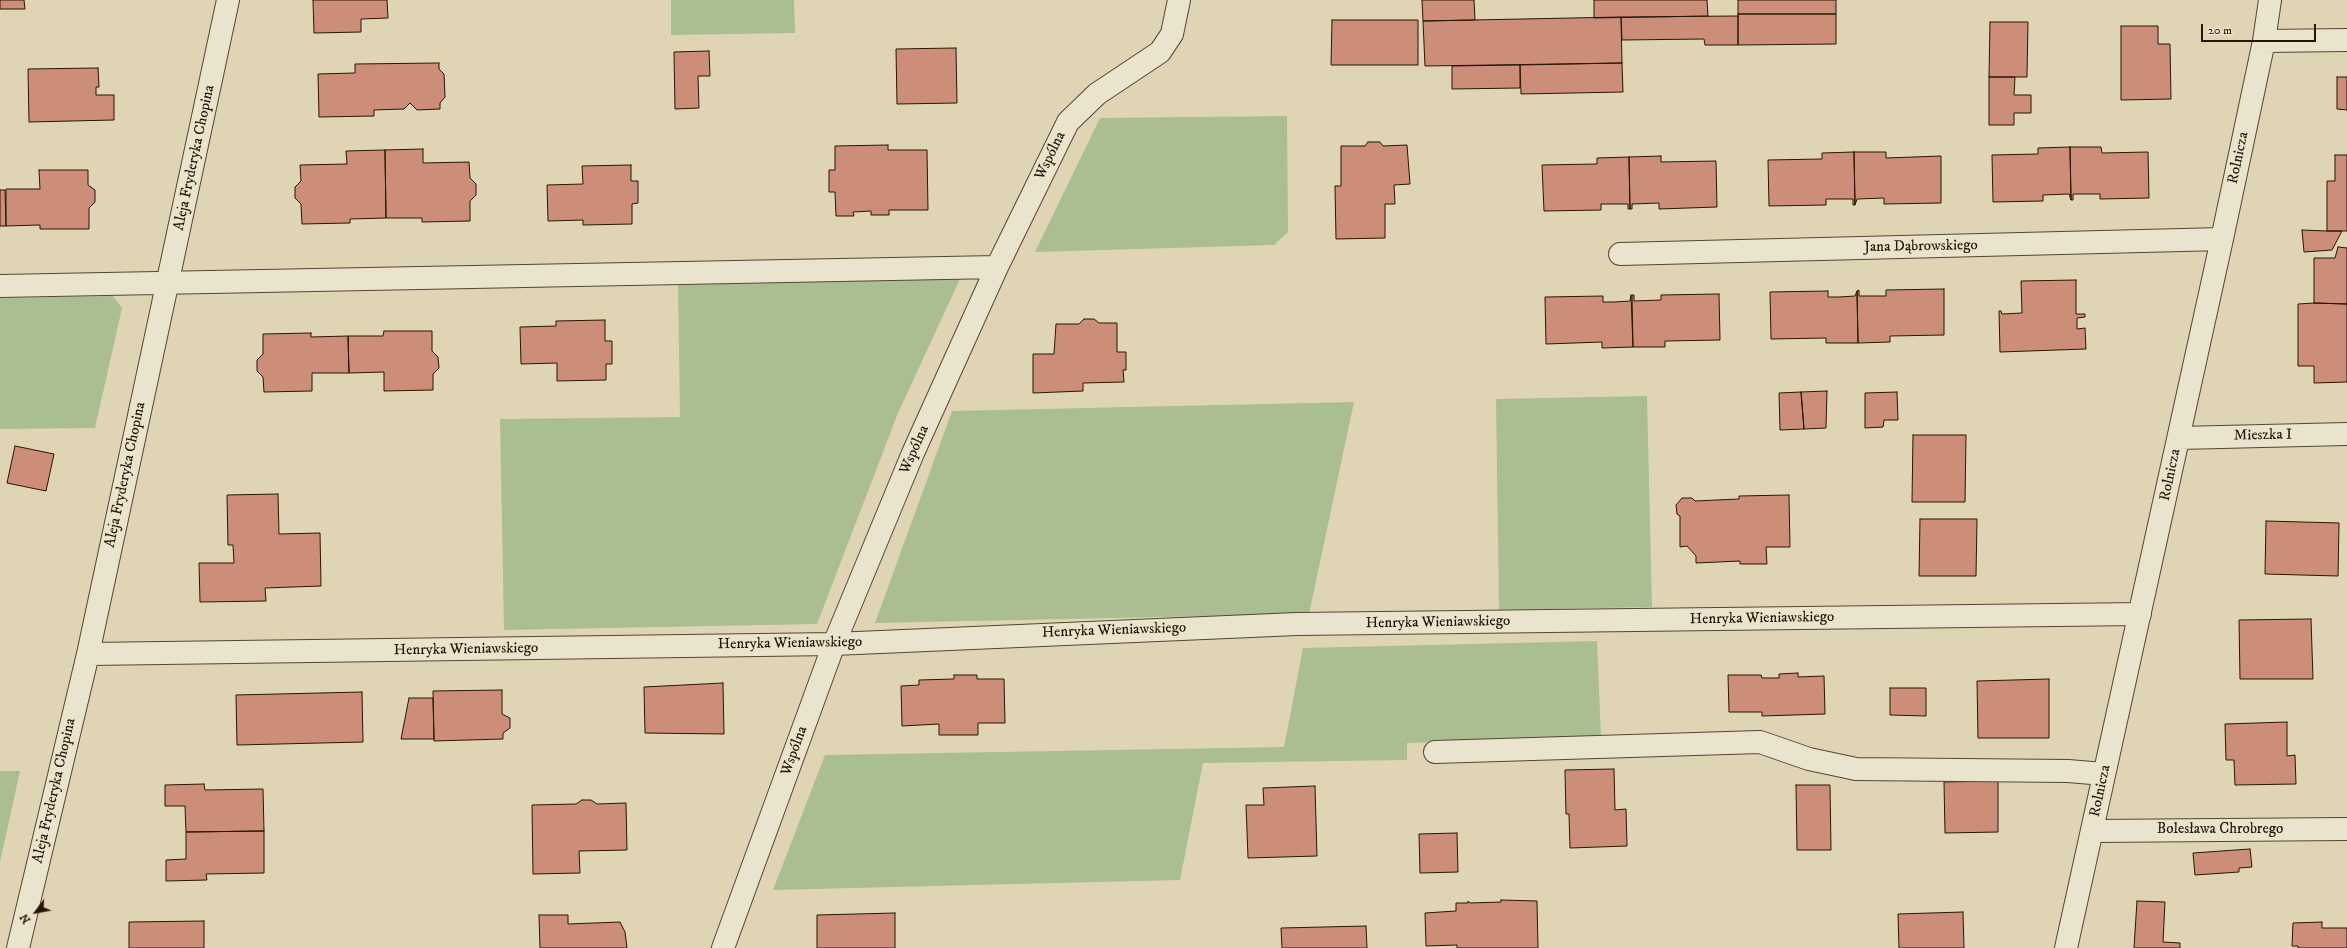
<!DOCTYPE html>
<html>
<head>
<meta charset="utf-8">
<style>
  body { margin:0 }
  #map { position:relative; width:2347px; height:948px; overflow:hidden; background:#dfd5b5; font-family:"IM FELL DW Pica",serif }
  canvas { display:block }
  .north { position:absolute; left:16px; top:892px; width:40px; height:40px; -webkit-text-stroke:3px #eae4cf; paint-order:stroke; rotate:238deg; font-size:11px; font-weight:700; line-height:16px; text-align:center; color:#271605 }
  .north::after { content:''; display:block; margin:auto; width:14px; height:18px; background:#271605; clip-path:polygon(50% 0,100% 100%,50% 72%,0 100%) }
  .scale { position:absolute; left:2201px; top:24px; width:115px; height:18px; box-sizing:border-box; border:2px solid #271605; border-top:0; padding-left:5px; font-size:12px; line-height:14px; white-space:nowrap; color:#271605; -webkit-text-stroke:3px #eae4cf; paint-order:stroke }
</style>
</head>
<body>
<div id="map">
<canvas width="2347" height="948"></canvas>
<div class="north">N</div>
<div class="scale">20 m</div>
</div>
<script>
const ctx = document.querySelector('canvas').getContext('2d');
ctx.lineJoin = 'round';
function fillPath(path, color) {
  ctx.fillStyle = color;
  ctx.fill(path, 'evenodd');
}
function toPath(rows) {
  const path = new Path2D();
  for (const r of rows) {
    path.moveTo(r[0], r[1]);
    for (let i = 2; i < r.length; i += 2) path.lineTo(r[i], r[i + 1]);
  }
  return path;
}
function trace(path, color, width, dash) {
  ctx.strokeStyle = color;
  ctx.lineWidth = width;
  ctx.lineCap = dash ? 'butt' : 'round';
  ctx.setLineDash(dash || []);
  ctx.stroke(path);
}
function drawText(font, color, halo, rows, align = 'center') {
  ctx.font = font + ' "IM FELL DW Pica",serif';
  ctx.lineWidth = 4;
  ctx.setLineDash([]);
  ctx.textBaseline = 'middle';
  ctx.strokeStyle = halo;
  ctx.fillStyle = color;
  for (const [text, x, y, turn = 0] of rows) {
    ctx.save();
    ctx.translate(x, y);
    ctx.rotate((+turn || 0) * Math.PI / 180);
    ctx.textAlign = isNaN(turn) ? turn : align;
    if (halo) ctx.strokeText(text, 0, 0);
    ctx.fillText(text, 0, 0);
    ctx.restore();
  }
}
fillPath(toPath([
  [671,0,794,0,795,33,671,35],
  [1287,116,1288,232,1274,245,1035,252,1100,118],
  [960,279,898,413,817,624,504,630,500,419,680,417,678,285],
  [113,296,122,308,95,428,0,429,0,298],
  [1647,396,1652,607,1499,610,1496,399],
  [1354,402,1309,614,875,623,952,411],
  [1597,641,1601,737,1407,743,1407,760,1203,763,1180,880,773,890,825,755,1284,747,1303,648],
  [0,771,20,771,0,862]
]), '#abbe92');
const building = toPath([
  [0,0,24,0,25,9,0,9,0,0],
  [313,0,387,0,388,18,361,19,361,32,314,33,313,0],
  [1422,0,1474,0,1475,20,1423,21,1422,0],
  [1594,0,1707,0,1708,16,1594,18,1594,0],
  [1738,0,1836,0,1836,14,1738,14,1738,0],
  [1738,14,1836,14,1836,44,1738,45,1738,14],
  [1738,16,1738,45,1705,45,1704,39,1622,40,1621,17,1738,16],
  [1621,17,1622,63,1425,66,1423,21,1621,17],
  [1332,20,1418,20,1418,65,1331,65,1332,20],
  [1990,22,2028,22,2027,77,1989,77,1990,22],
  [2121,26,2158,26,2158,44,2170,44,2171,99,2121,100,2121,26],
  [956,48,957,103,897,104,896,49,956,48],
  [709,51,710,76,698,76,699,108,675,109,674,52,709,51],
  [439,63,439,69,444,74,445,97,440,103,440,109,417,110,410,103,404,109,374,110,374,116,319,117,318,74,355,73,355,64,439,63],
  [1622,63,1623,92,1521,94,1520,65,1622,63],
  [1520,65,1520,88,1452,89,1452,66,1520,65],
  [98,68,99,87,96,87,96,95,114,95,114,120,29,122,28,69,98,68],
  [1989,77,2015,77,2014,95,2031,95,2031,113,2014,113,2014,125,1989,125,1989,77],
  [2337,77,2347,77,2347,110,2337,109,2337,77],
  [1368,142,1380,142,1383,146,1407,145,1410,184,1394,185,1395,204,1385,204,1385,238,1336,239,1335,186,1341,186,1341,146,1365,146,1368,142],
  [888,145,888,150,927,150,928,210,889,210,889,215,871,215,871,211,853,212,854,216,836,216,835,192,829,192,829,170,835,170,835,146,888,145],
  [2070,147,2071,200,2069,194,2043,195,2043,201,1993,202,1992,155,2038,154,2038,148,2070,147],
  [2070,147,2101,147,2102,153,2148,152,2149,198,2100,199,2100,194,2073,194,2073,200,2071,200,2070,147],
  [423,149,423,163,469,162,470,178,476,184,476,195,470,201,470,221,422,222,422,218,386,218,385,150,423,149],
  [385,150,386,218,350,219,350,223,302,224,301,204,295,198,295,187,301,181,300,165,347,164,346,151,385,150],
  [1854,152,1855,205,1853,205,1853,199,1826,199,1826,205,1769,206,1768,160,1822,159,1822,153,1854,152],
  [1854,152,1886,152,1886,158,1941,156,1941,203,1884,204,1884,198,1857,199,1855,205,1854,152],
  [2335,155,2347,155,2347,231,2327,231,2327,181,2335,181,2335,155],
  [1661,156,1661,162,1716,161,1717,207,1659,209,1659,203,1632,204,1632,209,1630,209,1629,157,1661,156],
  [1629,157,1630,209,1628,209,1628,204,1601,204,1601,210,1544,211,1542,165,1597,164,1597,158,1629,157],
  [631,165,631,181,638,181,638,203,632,204,632,224,583,225,583,220,548,221,547,185,583,184,582,166,631,165],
  [39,170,88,170,88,185,95,190,95,202,89,208,89,229,40,229,40,225,6,226,6,189,40,189,39,170],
  [0,190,5,190,6,226,0,226,0,190],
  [2302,230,2327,231,2342,231,2332,250,2304,252,2302,230],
  [2338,247,2347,248,2347,304,2314,303,2314,258,2335,258,2338,247],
  [2076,280,2076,314,2085,314,2085,317,2077,318,2077,329,2085,328,2086,349,2000,352,1999,311,2001,311,2002,314,2022,313,2021,281,2076,280],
  [1944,289,1944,335,1890,336,1890,342,1858,343,1857,291,1859,290,1859,296,1886,296,1886,290,1944,289],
  [1828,291,1828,297,1839,297,1855,296,1857,291,1858,343,1826,343,1826,338,1771,339,1770,292,1828,291],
  [1719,294,1720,340,1665,341,1665,347,1633,347,1632,295,1634,295,1634,301,1661,300,1661,295,1719,294],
  [1631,295,1633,347,1602,348,1602,342,1546,344,1545,297,1603,296,1603,302,1614,302,1630,301,1631,295],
  [2314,303,2347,304,2347,382,2314,383,2314,366,2298,366,2298,304,2314,303],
  [1084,319,1094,319,1099,323,1117,323,1117,352,1126,352,1126,370,1123,370,1124,382,1083,383,1083,391,1033,393,1033,354,1054,354,1056,324,1079,324,1084,319],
  [605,320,605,341,612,341,612,364,606,364,606,380,557,381,557,363,521,364,520,327,556,326,556,321,605,320],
  [384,331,432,331,432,351,438,357,439,368,433,374,433,390,384,391,384,372,349,373,348,336,383,336,384,331],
  [311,333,311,337,348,336,349,373,312,373,312,391,264,392,263,377,257,371,257,360,263,354,263,334,311,333],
  [1827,391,1826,428,1804,429,1801,392,1827,391],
  [1801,392,1804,429,1780,430,1779,393,1801,392],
  [1897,392,1898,420,1884,420,1883,427,1865,428,1865,393,1897,392],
  [1913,435,1966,435,1965,502,1912,502,1913,435],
  [15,446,54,454,46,491,7,483,15,446],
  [278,494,279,534,320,533,321,586,265,588,266,601,200,602,199,563,234,563,233,545,228,545,227,495,278,494],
  [1789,495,1790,547,1766,547,1767,564,1740,564,1740,561,1696,563,1696,556,1687,546,1680,547,1680,516,1677,514,1676,505,1682,498,1692,498,1695,501,1739,499,1739,496,1789,495],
  [1920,519,1977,519,1976,576,1919,576,1920,519],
  [2266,521,2339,523,2338,576,2265,574,2266,521],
  [2311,619,2313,679,2240,679,2239,620,2311,619],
  [1798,673,1798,677,1824,676,1825,714,1762,716,1762,712,1729,712,1728,675,1761,675,1762,678,1779,678,1779,674,1798,673],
  [954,675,977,675,977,679,1004,679,1005,723,978,723,978,735,939,735,939,724,902,726,901,686,919,685,919,680,954,679,954,675],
  [2049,679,2049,738,1978,738,1977,681,2049,679],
  [723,683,724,734,645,733,644,687,723,683],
  [1890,688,1926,688,1926,716,1890,715,1890,688],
  [502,690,502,714,510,718,510,728,503,733,503,739,434,741,433,691,502,690],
  [362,692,363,742,237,745,236,695,362,692],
  [409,698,433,698,434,739,401,739,409,698],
  [2287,722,2287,756,2295,755,2296,784,2235,785,2234,760,2226,760,2225,724,2287,722],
  [1614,769,1615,810,1626,809,1627,846,1570,848,1569,814,1566,814,1565,770,1614,769],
  [1998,781,1998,832,1945,833,1944,782,1998,781],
  [204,784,205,790,263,789,264,831,186,832,185,806,165,806,165,785,204,784],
  [1796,785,1830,785,1831,850,1797,850,1796,785],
  [1315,786,1317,856,1248,858,1246,805,1264,805,1263,788,1315,786],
  [582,800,591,800,597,804,626,803,627,850,579,851,580,873,533,874,532,805,576,804,582,800],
  [264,831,264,873,206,874,207,880,166,881,166,860,186,859,186,832,264,831],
  [1457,833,1458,872,1420,873,1419,834,1457,833],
  [2250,849,2252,867,2239,868,2239,872,2195,875,2193,853,2250,849],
  [1501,900,1537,901,1538,948,1457,948,1457,945,1426,946,1425,913,1456,911,1456,903,1468,903,1468,901,1470,903,1501,902,1501,900],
  [2137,901,2165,902,2163,942,2180,943,2180,948,2134,948,2137,901],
  [1963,912,1964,948,1899,948,1898,914,1963,912],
  [895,913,895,948,817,948,817,915,895,913],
  [539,915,568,915,568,924,620,922,625,932,627,948,540,948,539,915],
  [204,921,204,948,129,948,129,922,204,921],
  [2322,922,2322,928,2347,928,2347,948,2298,948,2298,946,2292,946,2293,923,2322,922],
  [1366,926,1367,948,1282,948,1281,928,1366,926]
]);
fillPath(building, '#cc8e79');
trace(building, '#271605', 1);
const minor = toPath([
  [2264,41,2347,40],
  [1620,254,2222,239],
  [0,286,997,267],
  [2179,438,2347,434],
  [88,654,834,644,1297,624,2140,614],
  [1435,752,1760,742,1809,759,1856,769,2068,771,2104,774],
  [2093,831,2347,829],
  [18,948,88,654,228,0],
  [723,948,834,644,913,453,997,267,1068,122,1097,94,1160,52,1172,34,1179,0],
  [2066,948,2222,239,2264,41,2270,0]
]);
trace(minor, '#554631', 24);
trace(minor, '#eae4cf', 22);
drawText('15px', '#271605', '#eae4cf', [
  ["Wspólna",1051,156,-64],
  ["Aleja Fryderyka Chopina",195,158,-78],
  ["Rolnicza",2239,158,-78],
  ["Jana Dąbrowskiego",1921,247,-1],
  ["Mieszka I",2263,436,-1],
  ["Wspólna",915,450,-66],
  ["Aleja Fryderyka Chopina",126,475,-78],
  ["Rolnicza",2171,475,-78],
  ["Henryka Wieniawskiego",1762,619,-1],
  ["Henryka Wieniawskiego",1438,623,-1],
  ["Henryka Wieniawskiego",1114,631,-2],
  ["Henryka Wieniawskiego",790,644,-1],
  ["Henryka Wieniawskiego",466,650,-1],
  ["Wspólna",795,751,-70],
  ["Aleja Fryderyka Chopina",55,791,-77],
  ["Rolnicza",2101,791,-78],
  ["Bolesława Chrobrego",2220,830]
]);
</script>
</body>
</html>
